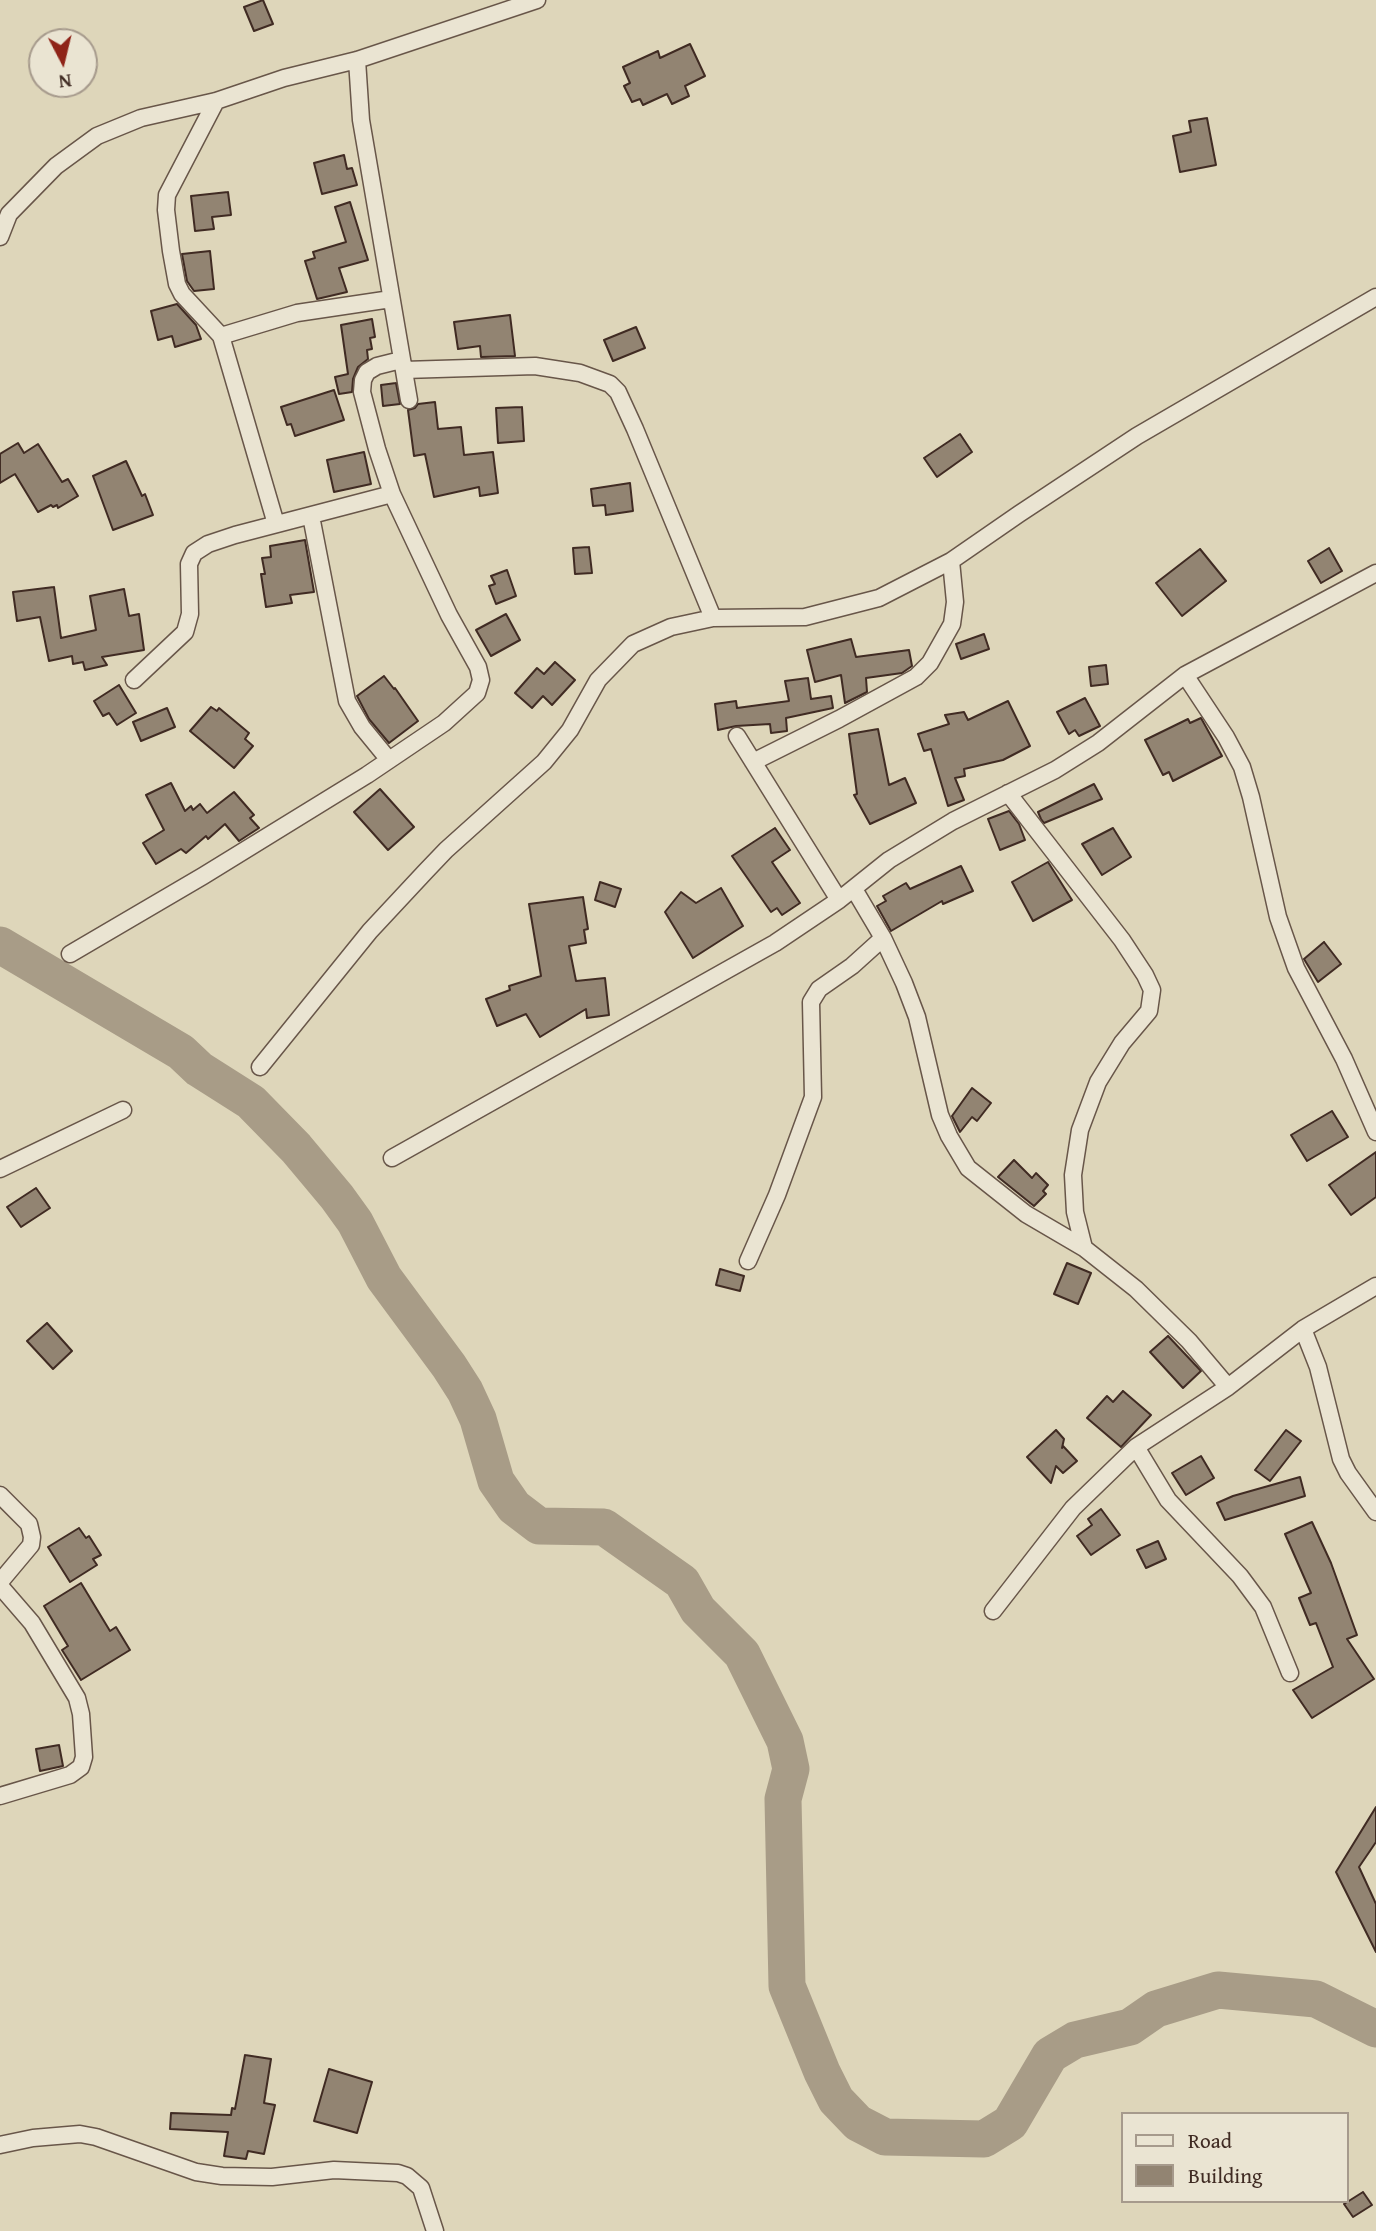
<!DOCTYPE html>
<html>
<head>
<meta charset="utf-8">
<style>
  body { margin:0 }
  #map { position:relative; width:1376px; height:2231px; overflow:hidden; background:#ded6ba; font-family:"Gentium Book Plus",serif }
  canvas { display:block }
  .legend { position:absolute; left:1121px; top:2112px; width:228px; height:91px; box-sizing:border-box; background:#eae4d2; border:2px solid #a69a8c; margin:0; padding:9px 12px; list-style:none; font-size:21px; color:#402b23 }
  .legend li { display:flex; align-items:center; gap:14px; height:35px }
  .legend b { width:35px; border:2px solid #a69a8c }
  .north { position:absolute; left:28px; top:28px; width:70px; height:70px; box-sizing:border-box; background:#eae4d2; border:2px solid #a69a8c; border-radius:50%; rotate:173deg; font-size:19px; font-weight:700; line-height:28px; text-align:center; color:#402b23 }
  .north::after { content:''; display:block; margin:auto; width:24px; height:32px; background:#8f2418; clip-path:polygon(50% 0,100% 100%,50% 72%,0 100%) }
</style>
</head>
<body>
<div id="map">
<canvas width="1376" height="2231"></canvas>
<ul class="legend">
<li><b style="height:9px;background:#eae4d2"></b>Road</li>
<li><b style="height:19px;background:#928472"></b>Building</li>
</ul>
<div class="north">N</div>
</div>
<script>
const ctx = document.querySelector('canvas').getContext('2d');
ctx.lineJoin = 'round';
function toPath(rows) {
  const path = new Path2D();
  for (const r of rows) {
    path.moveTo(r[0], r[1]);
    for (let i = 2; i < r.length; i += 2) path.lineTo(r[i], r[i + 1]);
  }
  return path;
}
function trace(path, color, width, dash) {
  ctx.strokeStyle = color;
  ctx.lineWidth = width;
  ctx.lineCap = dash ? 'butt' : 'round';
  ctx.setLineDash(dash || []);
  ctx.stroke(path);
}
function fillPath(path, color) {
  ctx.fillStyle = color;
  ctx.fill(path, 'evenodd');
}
trace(toPath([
  [0,945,181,1052,199,1069,251,1102,296,1148,337,1197,355,1222,384,1278,449,1366,465,1391,478,1419,496,1481,514,1507,539,1526,604,1527,682,1582,698,1610,742,1654,785,1741,791,1769,783,1799,787,1986,822,2072,836,2100,858,2123,885,2137,984,2139,1010,2123,1050,2055,1075,2040,1130,2027,1156,2009,1218,1990,1316,1999,1376,2029]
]), '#a89c87', 37);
const building = toPath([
  [263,0,273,24,254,31,244,7,263,0],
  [690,44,705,76,685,86,689,96,672,104,667,94,643,105,640,99,632,102,624,86,630,83,623,67,658,51,660,58,690,44],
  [1207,118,1216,165,1180,172,1173,136,1191,132,1189,121,1207,118],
  [344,155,347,169,352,168,357,185,322,194,314,163,344,155],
  [228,192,231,215,212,217,214,229,195,231,191,196,228,192],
  [350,202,368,260,339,268,347,292,317,299,305,261,315,258,313,252,346,242,335,207,350,202],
  [210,251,214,289,194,291,187,281,182,254,210,251],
  [177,304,196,325,201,339,175,347,172,336,158,340,151,311,177,304],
  [510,315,515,356,481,357,480,346,458,349,454,322,510,315],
  [372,319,375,337,370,338,372,349,367,350,368,359,358,367,353,379,352,392,339,394,335,377,348,374,341,325,372,319],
  [636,327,645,348,613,361,604,340,636,327],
  [396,383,400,404,383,406,381,385,396,383],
  [334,390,344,420,295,436,291,424,287,425,281,407,334,390],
  [435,402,438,429,461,427,464,455,493,452,498,493,480,496,479,487,434,497,425,454,414,456,408,410,415,408,418,404,435,402],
  [522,407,524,441,498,443,496,408,522,407],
  [960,434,972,452,937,477,924,458,960,434],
  [18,443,24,453,38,444,62,482,68,479,78,496,58,508,57,505,53,507,51,505,38,512,15,474,0,483,0,454,18,443],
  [364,452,371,484,334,492,327,460,364,452],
  [126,461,142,496,145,494,153,515,113,530,93,476,126,461],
  [630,483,633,511,606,515,605,505,593,506,591,489,630,483],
  [305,540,314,592,290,595,292,603,266,607,261,574,265,574,262,558,271,557,270,546,305,540],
  [589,547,592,573,575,574,573,548,589,547],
  [1329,548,1342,571,1321,583,1308,561,1329,548],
  [1200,549,1226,581,1182,616,1156,583,1200,549],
  [507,570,516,596,496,604,489,586,495,584,491,576,507,570],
  [54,587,61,638,96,630,90,596,124,589,129,616,139,614,144,650,102,657,107,665,85,670,83,662,73,664,72,656,49,661,40,617,17,621,13,592,54,587],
  [506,614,520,640,491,656,476,630,506,614],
  [984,634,989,649,961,659,956,644,984,634],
  [851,639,856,657,909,650,912,666,902,673,866,678,867,692,845,703,841,675,815,682,807,650,851,639],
  [555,662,575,680,552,705,543,696,532,708,515,693,537,668,544,674,555,662],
  [1106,665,1108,684,1091,686,1089,667,1106,665],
  [384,676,394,689,395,688,418,721,389,743,369,719,357,696,384,676],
  [808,678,811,699,831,696,833,708,786,718,787,731,771,733,770,724,736,726,718,730,715,704,736,701,737,708,789,701,785,681,808,678],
  [119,685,136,713,117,725,109,713,103,716,94,701,119,685],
  [1085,698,1100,726,1079,736,1075,730,1069,734,1057,712,1085,698],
  [1008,701,1030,746,1003,760,964,769,965,776,955,778,964,800,948,806,931,749,924,751,918,734,949,724,945,715,964,712,968,720,1008,701],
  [211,707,217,711,219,708,249,733,245,739,253,746,234,768,190,731,211,707],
  [167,708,175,727,141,741,133,722,167,708],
  [1201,718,1222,756,1173,781,1169,772,1163,775,1145,740,1188,719,1190,723,1201,718],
  [878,729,889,785,905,778,916,803,870,824,854,795,857,794,849,734,878,729],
  [171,783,185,811,191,806,193,810,200,804,207,813,234,792,254,815,250,818,259,828,239,841,225,824,208,839,206,836,186,853,181,849,156,864,143,843,164,830,146,795,171,783],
  [1094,784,1102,799,1044,823,1041,819,1038,812,1094,784],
  [380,789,414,827,388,850,354,812,380,789],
  [1009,811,1019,824,1025,840,1000,850,988,819,1009,811],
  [775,828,790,850,772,862,800,903,782,915,777,908,771,912,732,856,775,828],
  [1113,828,1131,857,1102,875,1082,844,1113,828],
  [1048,862,1072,900,1033,921,1012,882,1048,862],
  [961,866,973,891,943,904,942,901,891,931,877,906,886,901,883,896,906,883,910,889,961,866],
  [600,882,621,889,615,907,595,900,600,882],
  [721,888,743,926,693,958,665,912,681,892,696,903,721,888],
  [583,897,588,929,584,930,586,943,569,946,576,981,605,978,609,1015,587,1018,586,1009,540,1037,526,1014,497,1026,486,999,510,990,509,986,541,976,529,904,583,897],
  [1324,942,1341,964,1318,982,1304,959,1324,942],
  [972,1088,991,1103,977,1121,972,1117,960,1132,952,1116,972,1088],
  [1332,1111,1348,1137,1307,1161,1291,1135,1332,1111],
  [1376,1152,1376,1197,1351,1215,1329,1185,1376,1152],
  [1014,1160,1032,1178,1036,1173,1048,1185,1043,1191,1046,1194,1034,1206,998,1177,1014,1160],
  [36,1188,50,1208,21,1227,7,1207,36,1188],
  [1067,1263,1091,1273,1078,1304,1054,1294,1067,1263],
  [720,1269,744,1276,740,1291,716,1285,720,1269],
  [47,1323,72,1351,53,1369,27,1341,47,1323],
  [1168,1336,1201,1371,1183,1388,1150,1352,1168,1336],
  [1123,1391,1151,1415,1121,1447,1087,1418,1107,1396,1113,1402,1123,1391],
  [1056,1430,1064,1439,1062,1448,1063,1446,1077,1461,1063,1473,1056,1466,1051,1483,1027,1457,1056,1430],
  [1286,1430,1301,1441,1270,1481,1255,1470,1286,1430],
  [1201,1456,1214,1478,1186,1495,1172,1473,1201,1456],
  [1300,1477,1305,1496,1225,1520,1217,1503,1233,1496,1300,1477],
  [1101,1509,1120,1535,1091,1555,1077,1536,1092,1525,1088,1519,1101,1509],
  [1312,1522,1331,1563,1357,1635,1347,1639,1374,1679,1312,1718,1293,1690,1333,1667,1316,1623,1310,1625,1299,1598,1311,1593,1285,1534,1312,1522],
  [79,1528,86,1538,89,1536,101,1555,93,1559,97,1565,70,1582,48,1547,79,1528],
  [1158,1541,1166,1559,1146,1568,1137,1550,1158,1541],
  [81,1583,110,1631,116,1627,130,1650,81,1680,62,1650,68,1646,44,1606,81,1583],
  [59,1745,63,1766,40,1771,36,1749,59,1745],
  [1376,1807,1376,1842,1359,1867,1376,1904,1376,1952,1336,1872,1376,1807],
  [245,2055,271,2059,264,2103,275,2105,264,2154,248,2151,246,2159,224,2156,228,2132,170,2129,171,2113,231,2115,232,2108,235,2109,245,2055],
  [329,2069,372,2082,357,2133,314,2121,329,2069],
  [1363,2192,1372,2205,1353,2217,1344,2204,1363,2192]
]);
fillPath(building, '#928472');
trace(building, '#402b23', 2);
const street = toPath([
  [357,60,361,120,409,400],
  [216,101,167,195,166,210,171,251,177,284,182,294,221,336,276,524],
  [0,237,9,214,56,166,97,136,141,118,216,101,284,78,357,60,537,0],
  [221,336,297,313,391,299],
  [404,370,535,366,580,373,610,384,618,392,635,429,713,618],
  [311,516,347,701,362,727,389,760],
  [1185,675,1226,737,1242,767,1251,797,1278,917,1296,968,1344,1059,1376,1132],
  [134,680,185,632,190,614,189,564,194,553,208,544,235,535,392,494],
  [737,736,839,900],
  [753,762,839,719,916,677,930,663,952,624,955,602,951,561],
  [1008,793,1122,940,1145,975,1152,990,1149,1011,1122,1043,1098,1082,1080,1130,1073,1175,1075,1212,1084,1248,1136,1289,1189,1341,1228,1387],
  [854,889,883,938,904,983,917,1017,940,1115,949,1136,968,1168,1026,1214,1084,1248],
  [70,954,203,876,367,775,444,723,477,693,481,680,478,667,449,615,392,494,377,449,362,392,363,380,367,372,377,366,401,360],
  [260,1067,370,931,425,872,446,850,544,762,570,730,598,680,633,644,671,627,713,618,805,617,879,598,951,561,1019,514,1137,436,1376,297],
  [392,1158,775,943,839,900,889,860,953,821,1055,770,1098,743,1185,675,1376,573],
  [0,1169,123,1110],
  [748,1261,777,1195,813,1097,811,1002,819,989,852,966,883,938],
  [1303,1329,1318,1367,1341,1459,1348,1473,1376,1512],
  [1136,1447,1168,1500,1240,1576,1263,1607,1290,1673],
  [0,1495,29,1524,32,1537,31,1545,0,1582],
  [0,1586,32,1623,77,1698,81,1714,84,1757,81,1767,70,1775,0,1796],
  [993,1611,1073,1508,1136,1447,1228,1387,1303,1329,1376,1286],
  [0,2145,33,2138,80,2134,96,2137,196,2172,222,2176,272,2177,334,2170,398,2173,407,2176,421,2188,435,2231]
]);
trace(street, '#685649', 19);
trace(street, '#eae4d2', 16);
</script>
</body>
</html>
